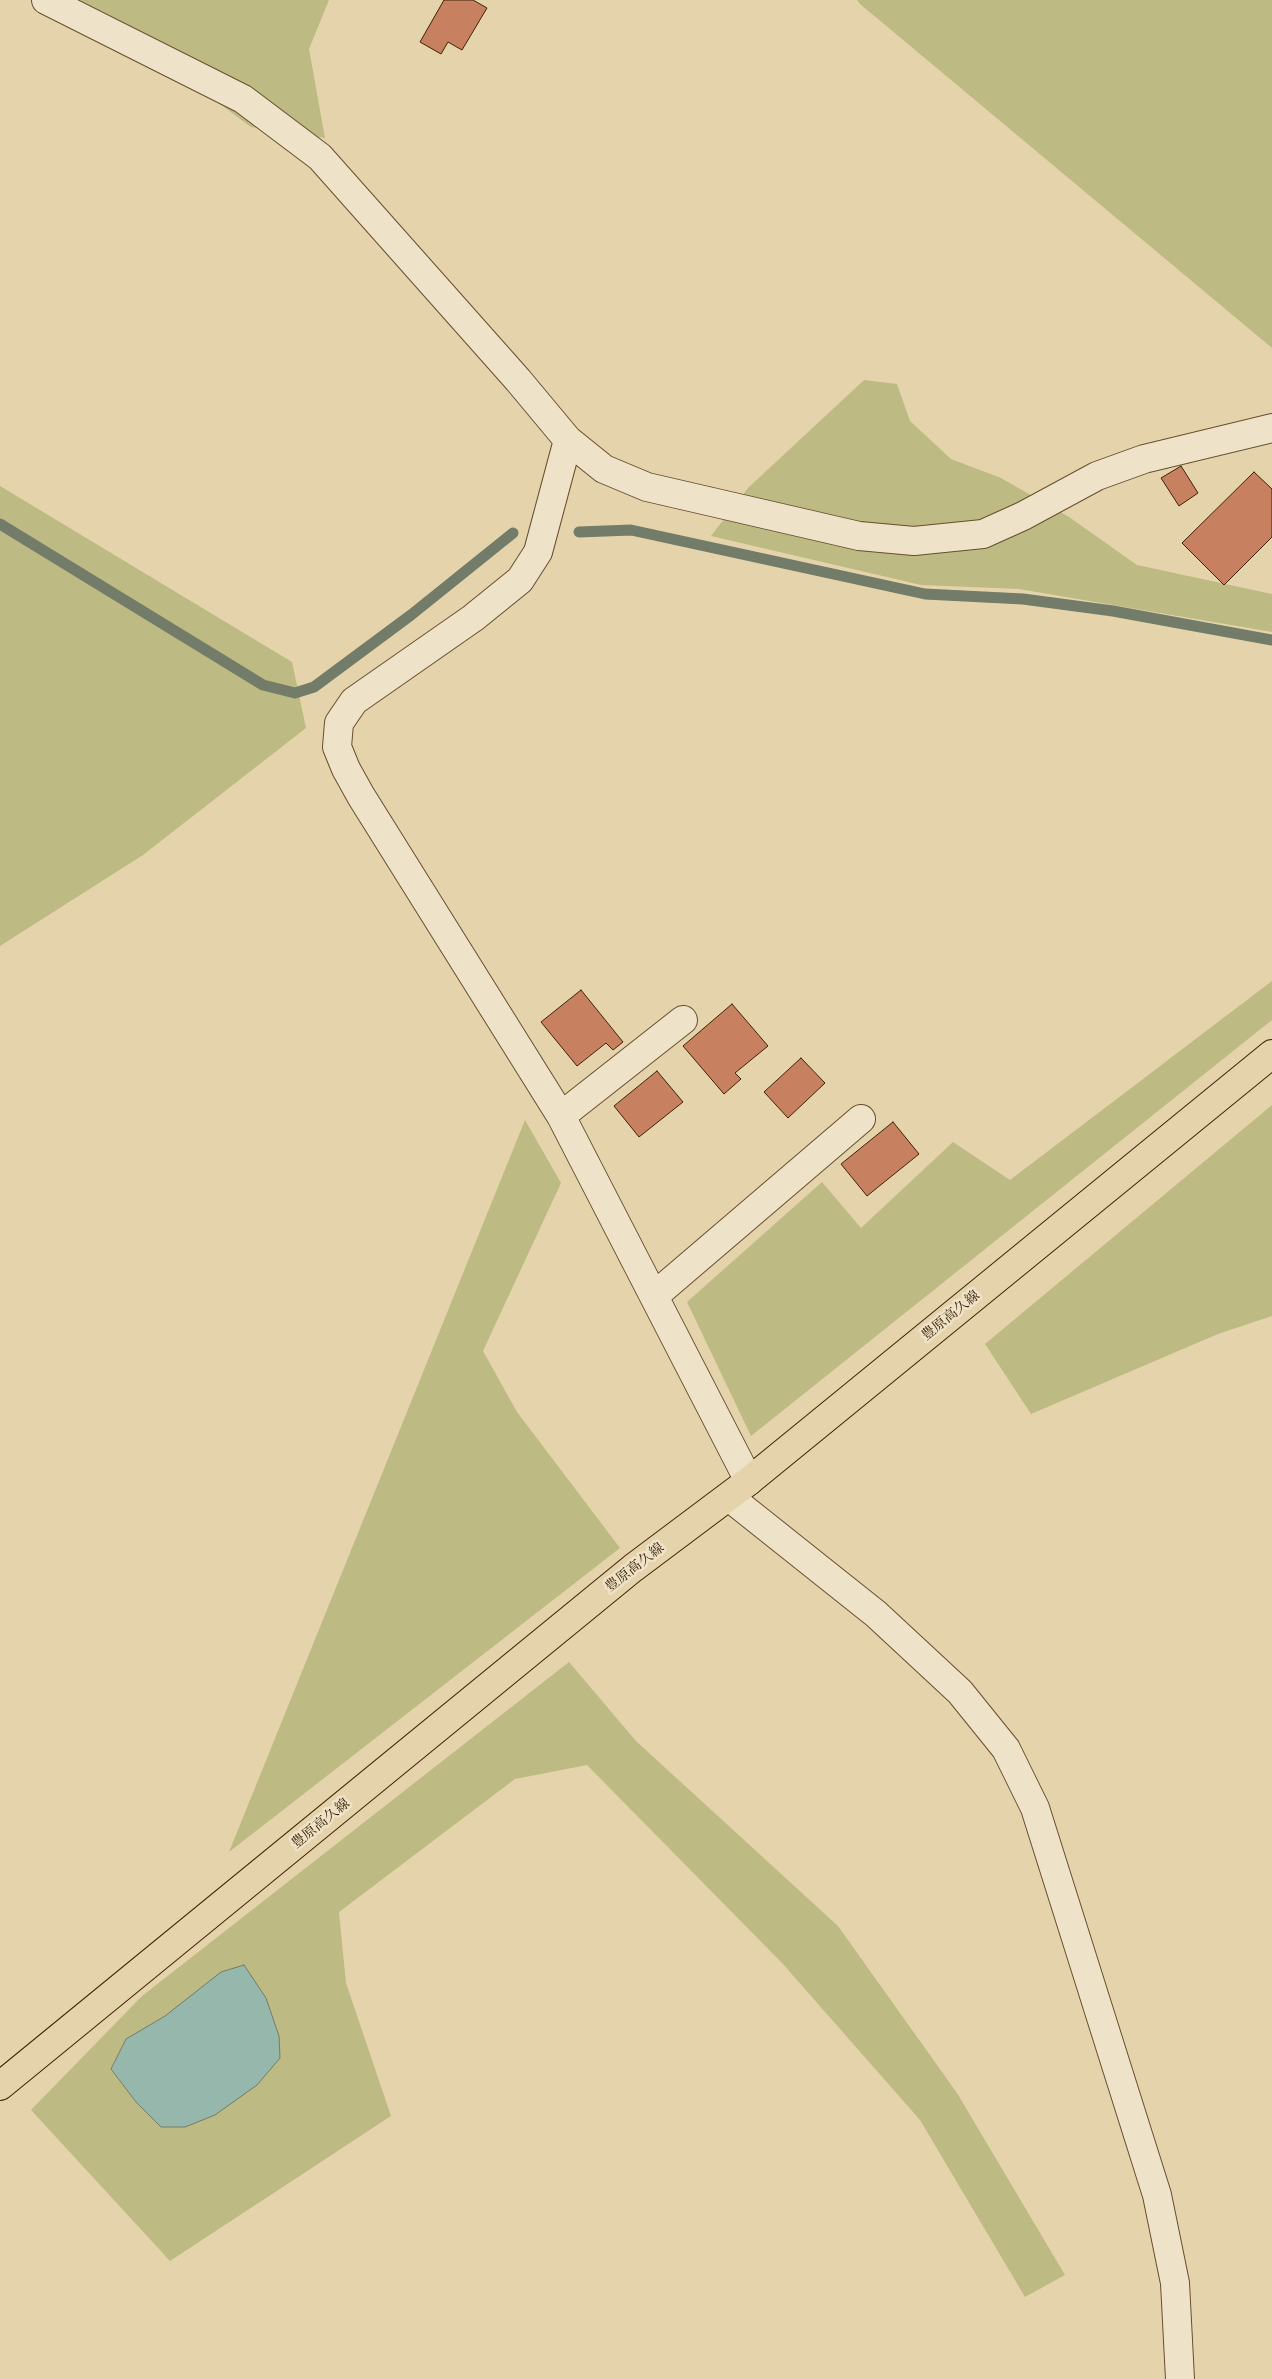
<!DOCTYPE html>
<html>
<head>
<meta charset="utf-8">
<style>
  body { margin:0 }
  canvas { display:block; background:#e5d4ab }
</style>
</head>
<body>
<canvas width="1272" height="2379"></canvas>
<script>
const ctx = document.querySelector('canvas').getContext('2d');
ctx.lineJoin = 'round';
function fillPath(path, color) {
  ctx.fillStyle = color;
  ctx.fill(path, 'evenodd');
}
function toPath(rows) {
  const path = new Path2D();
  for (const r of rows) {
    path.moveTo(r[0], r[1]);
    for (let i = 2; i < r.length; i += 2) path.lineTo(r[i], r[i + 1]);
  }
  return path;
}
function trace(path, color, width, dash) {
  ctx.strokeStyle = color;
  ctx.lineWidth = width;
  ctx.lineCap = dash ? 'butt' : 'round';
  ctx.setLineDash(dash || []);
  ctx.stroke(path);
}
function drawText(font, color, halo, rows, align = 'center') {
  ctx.font = font + ' "IM FELL Great Primer","Noto Serif JP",serif';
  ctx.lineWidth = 5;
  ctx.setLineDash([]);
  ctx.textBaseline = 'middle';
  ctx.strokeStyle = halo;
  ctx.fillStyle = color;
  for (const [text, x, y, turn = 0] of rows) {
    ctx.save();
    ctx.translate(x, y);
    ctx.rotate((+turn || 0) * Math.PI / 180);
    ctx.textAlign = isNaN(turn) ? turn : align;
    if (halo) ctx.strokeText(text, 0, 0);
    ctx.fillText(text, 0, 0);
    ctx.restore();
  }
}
fillPath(toPath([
  [79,0,329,0,309,49,325,138,251,127],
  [857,0,1272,0,1272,348,860,4],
  [864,380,897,384,910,421,951,459,1001,478,1069,517,1137,565,1272,594,1272,632,1019,589,921,585,711,536,748,488],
  [0,486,292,662,306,728,143,855,0,946],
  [1272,981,1272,1020,751,1436,687,1302,822,1182,861,1228,953,1142,1010,1180],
  [1272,1105,1272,1316,1218,1334,1031,1414,985,1344],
  [525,1120,561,1183,483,1351,517,1412,620,1548,229,1852],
  [569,1662,636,1741,838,1926,957,2093,1065,2275,1025,2297,920,2120,782,1963,587,1765,515,1779,339,1912,346,1983,391,2116,170,2261,31,2110,142,1996],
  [165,2016,161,2127,136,2102,111,2069,126,2039]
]), '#bdba83');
const water = toPath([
  [244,1965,266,1998,279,2036,280,2058,257,2085,215,2115,185,2127,161,2127,136,2102,111,2069,126,2039,165,2016,221,1972,244,1965]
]);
fillPath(water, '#96b8ac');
trace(water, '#727c69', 1);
trace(toPath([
  [0,524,263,685,295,693,314,687,411,615,513,533],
  [579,532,631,530,925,594,1023,599,1113,611,1272,640]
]), '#727c69', 11);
const building = toPath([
  [444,0,473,0,487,8,462,50,448,42,441,54,420,42,444,0],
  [1181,466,1198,493,1179,506,1161,478,1181,466],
  [1254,472,1272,489,1272,537,1224,585,1182,543,1254,472],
  [581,990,623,1042,613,1050,606,1043,577,1066,541,1022,581,990],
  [732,1004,768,1046,735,1073,741,1079,724,1094,683,1046,732,1004],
  [801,1058,825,1083,788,1118,764,1092,801,1058],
  [657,1071,683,1102,639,1137,614,1106,657,1071],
  [893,1122,919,1154,867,1196,841,1164,893,1122]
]);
fillPath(building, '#c78161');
trace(building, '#3d2205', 1);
const minor = toPath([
  [46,0,243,99,320,157,518,380,568,440,604,469,647,487,859,536,914,541,983,534,1023,516,1097,476,1144,459,1272,428],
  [568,440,538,552,520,580,473,618,354,701,339,723,337,747,346,769,361,796,561,1116,749,1481],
  [561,1116,683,1020],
  [654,1296,861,1119],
  [729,1497,876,1614,960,1692,1006,1749,1035,1808,1157,2195,1175,2283,1180,2379]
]);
const major = toPath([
  [0,2086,633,1568,749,1481,1272,1054]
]);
trace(minor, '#674e2e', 30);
trace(major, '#3d2205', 30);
trace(minor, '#eee3c8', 28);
trace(major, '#e5d4ab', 28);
drawText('14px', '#3d2205', '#eee3c8', [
  ["豊原高久線",951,1316,-39],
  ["豊原高久線",635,1568,-38],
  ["豊原高久線",321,1824,-39]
]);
</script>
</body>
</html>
